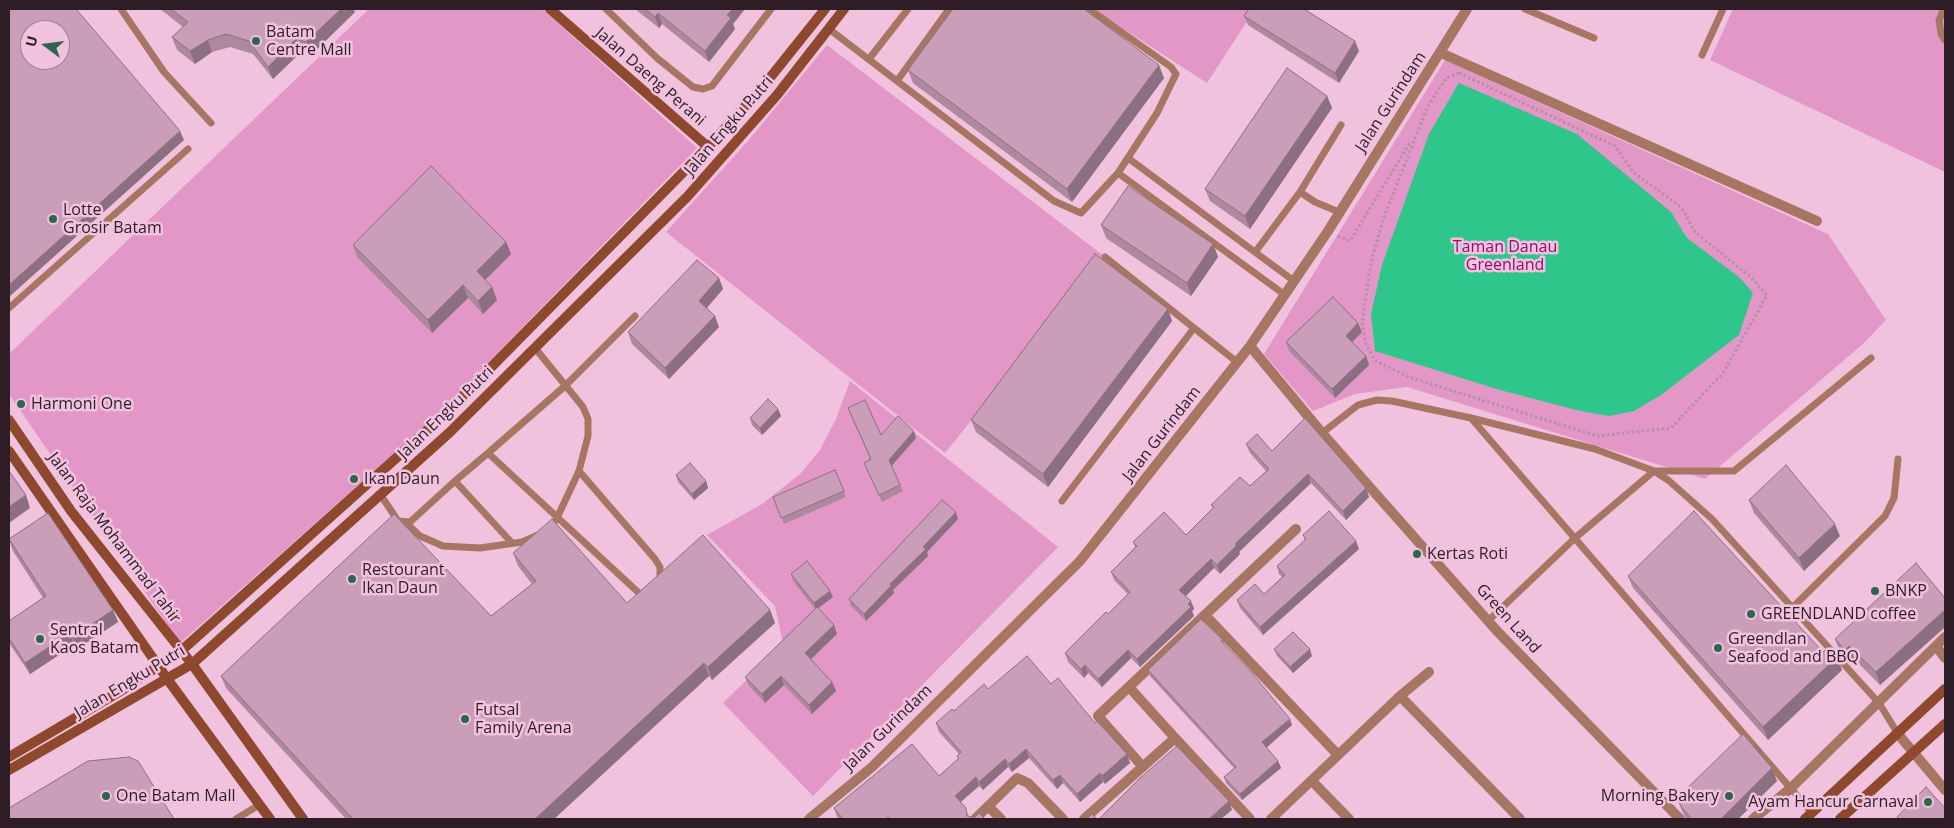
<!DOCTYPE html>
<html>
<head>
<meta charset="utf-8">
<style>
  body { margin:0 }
  #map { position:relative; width:1954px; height:828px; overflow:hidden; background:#f0c2de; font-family:"Open Sans",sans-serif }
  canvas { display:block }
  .frame { position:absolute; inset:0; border:10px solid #2e1d27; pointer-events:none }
  .north { position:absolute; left:20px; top:20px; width:50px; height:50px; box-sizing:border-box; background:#f0c2de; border:1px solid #a28095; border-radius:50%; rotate:285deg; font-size:14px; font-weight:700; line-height:20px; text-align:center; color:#2e1d27 }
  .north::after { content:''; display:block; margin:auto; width:18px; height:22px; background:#2e654b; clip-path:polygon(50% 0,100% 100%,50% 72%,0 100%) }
</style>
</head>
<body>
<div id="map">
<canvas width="1954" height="828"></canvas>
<div class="frame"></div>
<div class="north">U</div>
</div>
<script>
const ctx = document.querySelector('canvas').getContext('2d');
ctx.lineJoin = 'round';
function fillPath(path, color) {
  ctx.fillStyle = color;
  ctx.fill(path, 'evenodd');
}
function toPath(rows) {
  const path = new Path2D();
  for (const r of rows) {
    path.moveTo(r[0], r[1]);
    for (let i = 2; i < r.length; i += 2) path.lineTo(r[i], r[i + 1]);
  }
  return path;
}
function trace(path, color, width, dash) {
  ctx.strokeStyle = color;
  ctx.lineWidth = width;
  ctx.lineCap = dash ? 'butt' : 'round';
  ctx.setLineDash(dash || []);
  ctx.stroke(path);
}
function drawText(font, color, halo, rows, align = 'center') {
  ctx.font = font + ' "Open Sans",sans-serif';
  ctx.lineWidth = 5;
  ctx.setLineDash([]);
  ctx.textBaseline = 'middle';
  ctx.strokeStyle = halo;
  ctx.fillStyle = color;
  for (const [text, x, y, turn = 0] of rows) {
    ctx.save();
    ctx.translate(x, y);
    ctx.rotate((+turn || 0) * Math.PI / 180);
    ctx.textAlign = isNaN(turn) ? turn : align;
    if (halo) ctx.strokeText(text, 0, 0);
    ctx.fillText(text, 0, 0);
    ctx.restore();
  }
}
fillPath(toPath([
  [369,9,542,9,697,148,437,415,180,643,9,394,9,354],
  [1093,9,1255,9,1207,83],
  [1733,9,1945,9,1945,172,1710,60],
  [827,45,1104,256,945,453,666,232,748,141],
  [1445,60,1828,234,1886,320,1863,344,1705,479,1407,387,1355,394,1313,411,1264,354],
  [850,381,1058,547,813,796,723,703,783,644,775,606,707,535,762,504,800,474,820,450,836,419]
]), '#e297c7');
fillPath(toPath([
  [1459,83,1577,134,1671,212,1687,238,1739,277,1753,293,1739,335,1661,395,1634,411,1609,416,1580,411,1500,390,1375,351,1371,314,1382,265,1429,134]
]), '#2ec68b');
trace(toPath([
  [1459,73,1615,146,1633,172,1681,207,1695,232,1752,278,1767,295,1723,373,1671,428,1597,436,1409,377,1376,361,1366,345,1362,323,1371,262,1384,217,1427,108,1446,78,1459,73],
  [1338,236,1350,241,1411,141]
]), '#b590a6', 3, [2.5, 2.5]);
trace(toPath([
  [121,9,164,72,211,123],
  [606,9,657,58,693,87,703,89,712,86,771,9],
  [1525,9,1594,38],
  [1944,9,1939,20,1941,34,1945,40],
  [829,29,1054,201,1081,213,1118,173,1157,113,1176,74,1171,67,1089,9],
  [1702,55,1723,9],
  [869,59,908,9],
  [897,81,949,9],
  [1128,158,1294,281],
  [1118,173,1285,295],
  [1300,192,1315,202,1339,212],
  [1256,251,1300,192,1341,125],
  [1105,257,1194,328],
  [9,308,188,149],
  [635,316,565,386,488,453,640,594,645,595],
  [535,348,583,407,588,419,588,436,579,471,556,520],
  [1471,418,1812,813],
  [1322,433,1358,405,1377,400,1392,401,1471,418,1595,449,1654,471,1668,480,1712,519,1879,703,1898,734],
  [488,453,455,481,512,543],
  [579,471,655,559,660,567,660,581],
  [380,494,398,521,410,522,455,481],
  [1062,501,1194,328,1237,362],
  [405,522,420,536,443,546,480,548,522,542,538,535],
  [1792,608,1885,516,1894,498,1898,459],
  [1488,621,1575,538,1654,471,1734,471,1871,358],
  [236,819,259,805]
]), '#a77663', 7);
trace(toPath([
  [1441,53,1817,221],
  [1250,346,1322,433,1497,631,1680,819],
  [1205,615,1338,755],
  [1936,646,1945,658],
  [1129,687,1175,738],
  [1400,696,1520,819],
  [1898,734,1945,790],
  [1143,767,1098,716,1296,529],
  [1312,781,1349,819],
  [988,806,1001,819],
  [809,819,872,767,1080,561,1250,346,1328,231,1467,9],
  [975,819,1017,778,1028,783,1063,819],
  [1084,819,1175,738,1250,819],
  [1271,819,1400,696,1429,672],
  [1753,819,1790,789,1945,637]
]), '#a77663', 10);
trace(toPath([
  [550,9,708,147],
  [9,420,71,511,192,664,303,819],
  [9,451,168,680,270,819],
  [9,757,119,692,181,651,443,416,708,147,765,84,825,9],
  [9,770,192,664,449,433,687,197,777,95,844,9],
  [1805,819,1945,689],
  [1840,819,1945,724]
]), '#8e482d', 10);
fillPath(toPath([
  [160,9,353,9,355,12,311,55,301,52,273,79,253,54,230,47,212,52,195,64,177,50,172,37,183,27],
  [635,9,745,9,733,24,735,29,709,62,662,24,659,28],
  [1244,16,1359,51,1339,83,1248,25],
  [908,70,1164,78,1072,202,913,83],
  [1327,96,1332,108,1250,229,1210,201,1205,189],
  [1101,225,1213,244,1218,257,1191,296,1106,238],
  [506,242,511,254,485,280,492,287,497,300,483,314,468,298,432,333,357,257,353,245],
  [719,278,723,289,707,308,719,327,669,379,632,344,628,332],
  [1168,309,1172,321,1048,487,976,432,971,420],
  [1362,332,1352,342,1366,356,1369,365,1335,398,1289,351,1286,342],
  [848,408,881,435,916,438,892,466,903,491,882,502,864,463,870,459],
  [778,409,781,416,762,435,752,425,750,418],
  [1246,444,1272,451,1366,488,1369,497,1346,520,1311,483,1239,552,1240,554,1220,574,1214,568,1185,596,1191,601,1194,609,1192,611,1194,616,1140,667,1131,658,1102,687,1088,673,1084,678,1068,662,1065,653,1108,614,1128,594,1114,580,1111,572,1135,547,1133,542,1186,535,1213,508,1211,505,1250,486,1266,471,1250,453],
  [676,475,706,481,708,488,694,500,678,482],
  [844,491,846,497,784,524,773,497],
  [1749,500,1840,536,1804,571,1754,513],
  [958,519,927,552,928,556,893,590,894,593,866,621,851,606,849,599],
  [1303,535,1359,549,1263,635,1240,608,1237,600,1264,594,1282,577,1279,574,1277,566,1305,541],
  [9,540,113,610,118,622,77,649,74,645,30,674,9,643,9,621,43,598,13,551],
  [513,553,627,603,770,610,775,623,712,680,709,676,554,819,346,819,226,688,221,676,491,616,532,584,518,566],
  [791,574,833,597,818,608,834,625,837,634,811,659,832,682,836,691,812,714,784,685,765,703,749,686,745,677,815,609,793,581],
  [1628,576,1842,670,1768,740,1633,588],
  [1945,598,1945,627,1880,685,1854,659,1850,663,1840,652,1835,639],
  [1223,640,1225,645,1292,725,1266,747,1278,761,1281,768,1242,800,1226,783,1224,777,1234,768,1150,676,1148,670],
  [1274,649,1312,656,1293,673,1277,656],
  [1051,684,1095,723,1130,763,1105,784,1103,782,1080,802,1063,783,1057,789,1029,758,1012,772,1008,767,983,790,979,786,961,802,969,816,974,818,985,819,839,819,837,817,834,808,939,776,958,759,957,756,959,754,939,732,936,723,988,689],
  [1772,768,1777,781,1738,819,1686,819,1682,811,1677,798]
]), '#ae889f');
fillPath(toPath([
  [341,9,353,9,355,12,311,55,306,42],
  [733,9,745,9,733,24,735,29,709,62,705,51,727,15],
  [658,13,662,24,659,28,655,17],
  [296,39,301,52,273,79,268,67],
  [208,40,212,52,195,64,190,51],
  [1355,41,1359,51,1339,83,1335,73],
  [1159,65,1164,78,1072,202,1067,189],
  [1327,96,1332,108,1250,229,1245,216],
  [180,131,184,140,9,297,9,285],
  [506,242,511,254,481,284,477,271],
  [1213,244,1218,257,1191,296,1187,283],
  [719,278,723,289,703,312,699,301],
  [463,285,468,298,432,333,428,320],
  [492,287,497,300,483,314,478,301],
  [1168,309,1172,321,1048,487,1043,474],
  [715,316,719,327,669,379,665,368],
  [1358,323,1362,332,1349,345,1346,336],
  [1366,356,1369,365,1335,398,1332,389],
  [778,409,781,416,762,435,760,428],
  [914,431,916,438,891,466,889,460],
  [1308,474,1311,483,1239,552,1240,554,1220,574,1217,565,1235,544],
  [706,481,708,488,694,500,692,494],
  [1366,488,1369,497,1346,520,1343,511],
  [26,495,30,508,9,523,9,507],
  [956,512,958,519,927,552,928,556,893,590,894,593,866,621,864,614,923,547],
  [1835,524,1840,536,1804,571,1799,558],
  [1356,541,1359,549,1263,635,1260,627],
  [1211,559,1214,568,1183,599,1179,590],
  [830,591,833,597,816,610,814,603],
  [1191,601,1194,609,1192,611,1194,616,1140,667,1137,659],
  [113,610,118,622,77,649,73,637],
  [770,610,775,623,712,680,708,667],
  [1945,610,1945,627,1880,685,1876,672],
  [834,625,837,634,808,662,805,653],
  [70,633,74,645,30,674,25,663],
  [1849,646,1854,659,1850,663,1845,650],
  [1310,649,1312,656,1293,673,1290,667],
  [1128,650,1131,658,1102,687,1098,679],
  [1837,657,1842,670,1768,740,1763,727],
  [704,663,709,676,554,819,535,819],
  [1085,665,1088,673,1084,678,1081,669],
  [781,676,784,685,765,703,762,694],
  [832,682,836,691,812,714,809,705],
  [1290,719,1292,725,1265,749,1262,742],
  [1026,749,1029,758,1012,772,1009,764],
  [1127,754,1130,763,1105,784,1102,776],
  [1005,759,1008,767,983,790,979,782],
  [1278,761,1281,768,1242,800,1240,794],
  [1772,768,1777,781,1738,819,1721,819],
  [1100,773,1103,782,1080,802,1077,794],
  [1060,775,1063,783,1057,789,1053,780],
  [976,777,979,786,958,804,955,796],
  [1229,801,1232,810,1221,819,1209,819]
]), '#8d6f82');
const building = toPath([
  [9,9,76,9,180,131,9,285,9,9],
  [30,30,60,30,60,60,30,60,30,30],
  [171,9,341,9,306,42,296,39,268,67,249,41,226,34,208,40,190,51,172,37,188,22,171,9],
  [645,9,733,9,727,15,731,18,705,51,658,13,655,17,645,9],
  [953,9,1084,9,1159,65,1067,189,908,70,953,9],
  [1249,9,1304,9,1355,41,1335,73,1244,16,1249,9],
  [1287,68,1327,96,1245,216,1205,189,1287,68],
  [431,166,506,242,477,271,492,287,478,301,463,285,428,320,353,245,431,166],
  [1128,186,1213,244,1187,283,1101,225,1128,186],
  [1095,254,1168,309,1043,474,971,420,1095,254],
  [697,260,719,278,699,301,715,316,665,368,628,332,697,260],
  [1333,297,1358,323,1346,336,1366,356,1332,389,1286,342,1333,297],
  [768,399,778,409,760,428,750,418,768,399],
  [865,400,881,435,898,416,914,431,889,460,900,485,879,495,864,463,871,459,848,408,865,400],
  [1305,418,1366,488,1343,511,1308,474,1235,544,1237,545,1217,565,1211,559,1179,590,1191,601,1188,604,1191,607,1137,659,1128,650,1098,679,1085,665,1081,669,1065,653,1106,612,1108,614,1130,592,1111,572,1137,546,1133,542,1164,512,1186,535,1214,507,1211,505,1240,477,1250,486,1269,469,1246,444,1257,434,1272,451,1305,418],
  [690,463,706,481,692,494,676,475,690,463],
  [1786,465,1835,524,1799,558,1749,500,1786,465],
  [835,470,844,491,781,518,773,497,835,470],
  [9,471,26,495,9,507,9,471],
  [942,500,956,512,923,547,926,549,890,584,891,586,864,614,849,599,942,500],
  [1329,511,1356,541,1260,627,1237,600,1255,584,1264,594,1285,575,1277,566,1306,539,1303,535,1329,511],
  [1694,511,1823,652,1828,647,1837,657,1763,727,1628,576,1694,511],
  [48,513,113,610,73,637,70,633,25,663,9,638,9,621,46,596,9,539,48,513],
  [394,514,491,616,536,581,513,553,552,519,627,603,703,535,770,610,708,667,704,663,535,819,353,819,221,676,394,514],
  [807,561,830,591,814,603,791,574,807,561],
  [1916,563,1945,598,1945,610,1876,672,1849,646,1845,650,1835,639,1916,563],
  [817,607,834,625,805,653,832,682,809,705,781,676,762,694,745,677,817,607],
  [1201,619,1223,640,1221,641,1252,673,1290,719,1262,742,1278,761,1240,794,1224,777,1236,767,1148,670,1201,619],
  [1293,632,1310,649,1290,667,1274,649,1293,632],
  [1027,656,1051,684,1058,678,1095,723,1097,721,1127,754,1102,776,1100,773,1077,794,1060,775,1053,780,1026,749,1009,764,1005,759,979,782,976,777,955,796,966,808,967,816,974,818,979,813,985,819,890,819,888,817,885,819,843,819,834,808,912,744,939,776,959,758,957,756,961,752,936,723,952,709,954,711,984,684,988,689,1027,656],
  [1743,734,1772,768,1721,819,1692,819,1682,808,1677,798,1743,734],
  [1177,746,1229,801,1209,819,1099,819,1140,778,1177,746],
  [129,757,138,761,174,819,9,819,9,808,88,761,129,757],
  [1926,787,1945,808,1945,818,1944,819,1899,819,1897,817,1926,787],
  [1092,814,1097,819,1087,819,1092,814]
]);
fillPath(building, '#ca9eb9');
trace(building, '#8d6f82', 1);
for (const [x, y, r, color] of [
  [256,41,5,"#2e654b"],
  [53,219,5,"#2e654b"],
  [21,404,5,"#2e654b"],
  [354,479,5,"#2e654b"],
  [1417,554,5,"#2e654b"],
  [352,579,5,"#2e654b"],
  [1875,591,5,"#2e654b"],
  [1751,614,5,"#2e654b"],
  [40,639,5,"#2e654b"],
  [1718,648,5,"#2e654b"],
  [465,719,5,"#2e654b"],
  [106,796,5,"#2e654b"],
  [1729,796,5,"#2e654b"],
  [1928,802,5,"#2e654b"]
]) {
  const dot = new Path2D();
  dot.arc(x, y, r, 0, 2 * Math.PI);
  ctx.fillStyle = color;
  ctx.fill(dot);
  trace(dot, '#f0c2de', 2);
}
drawText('16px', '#2e1d27', '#f0c2de', [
  ["Batam",266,32],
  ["Centre Mall",266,50],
  ["Lotte",63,210],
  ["Grosir Batam",63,228],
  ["Harmoni One",31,404],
  ["Ikan Daun",364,479],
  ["Kertas Roti",1427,554],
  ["Restourant",362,570],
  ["Ikan Daun",362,588],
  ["BNKP",1885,591],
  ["GREENDLAND coffee",1761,614],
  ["Sentral",50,630],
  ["Kaos Batam",50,648],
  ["Greendlan",1728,639],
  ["Seafood and BBQ",1728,657],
  ["Futsal",475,710],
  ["Family Arena",475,728],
  ["One Batam Mall",116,796],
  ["Morning Bakery",1719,796,"right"],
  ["Ayam Hancur Carnaval",1918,802,"right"]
], 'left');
drawText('16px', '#2e1d27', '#f0c2de', [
  ["Jalan Daeng Perani",650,77,41],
  ["Jalan Gurindam",1391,102,-57],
  ["Jalan Engku Putri",729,126,-49],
  ["Jalan Engku Putri",446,413,-44],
  ["Jalan Gurindam",1162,434,-52],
  ["Jalan Raja Mohammad Tahir",114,538,53],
  ["Green Land",1508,619,48],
  ["Jalan Engku Putri",130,682,-31],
  ["Jalan Gurindam",888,728,-44]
]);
drawText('16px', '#8f106f', '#f0c2de', [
  ["Taman Danau",1505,247],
  ["Greenland",1505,265]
]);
</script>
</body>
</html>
